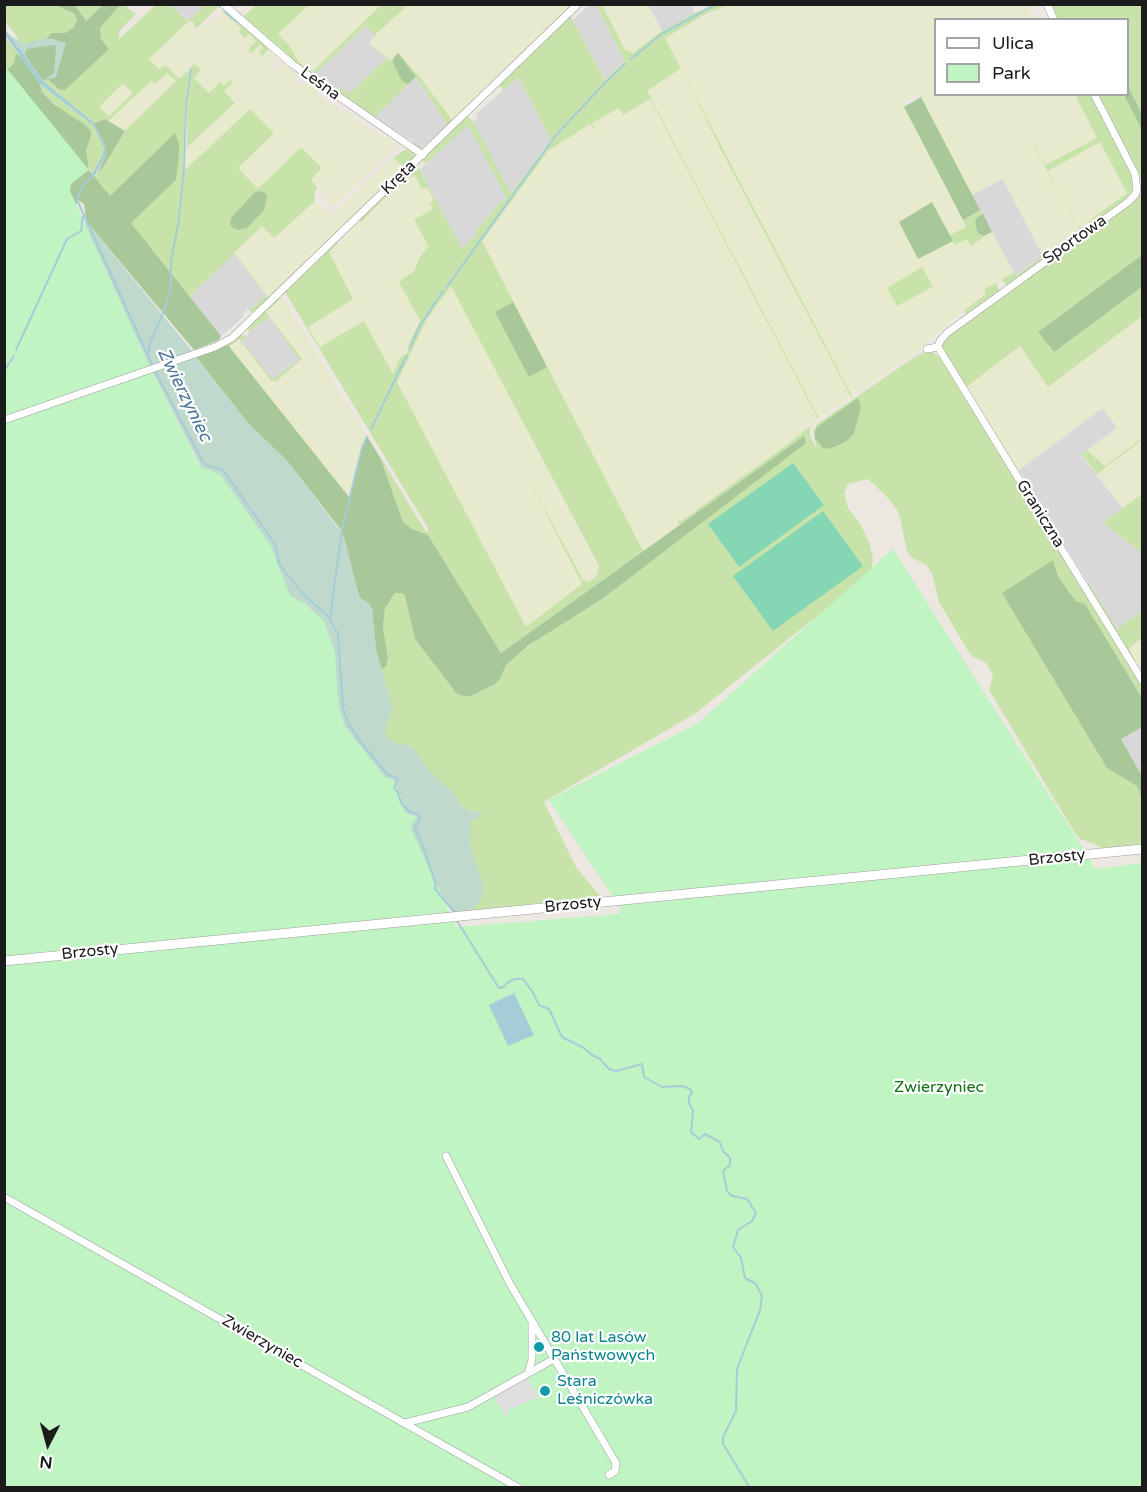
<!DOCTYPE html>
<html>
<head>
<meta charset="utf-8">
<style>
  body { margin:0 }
  #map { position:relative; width:1147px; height:1492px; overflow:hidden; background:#ece8e1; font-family:"Varela Round",sans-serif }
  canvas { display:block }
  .frame { position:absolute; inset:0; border:6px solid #1b1b1b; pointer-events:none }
  .legend { position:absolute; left:934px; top:18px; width:195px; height:78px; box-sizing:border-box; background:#fff; border:2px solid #a4a4a4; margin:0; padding:8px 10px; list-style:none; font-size:18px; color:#1b1b1b }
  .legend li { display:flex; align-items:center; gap:12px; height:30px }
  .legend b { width:30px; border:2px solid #a4a4a4 }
  .north { position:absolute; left:18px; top:1414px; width:60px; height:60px; -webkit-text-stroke:4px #fff; paint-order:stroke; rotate:186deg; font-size:16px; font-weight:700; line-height:24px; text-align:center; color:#1b1b1b }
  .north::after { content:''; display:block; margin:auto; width:21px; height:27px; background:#1b1b1b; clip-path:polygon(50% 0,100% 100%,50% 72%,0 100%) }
</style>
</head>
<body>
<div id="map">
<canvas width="1147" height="1492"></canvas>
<div class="frame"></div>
<ul class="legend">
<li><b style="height:8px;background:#fff"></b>Ulica</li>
<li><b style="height:16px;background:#c0f4c3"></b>Park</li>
</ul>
<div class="north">N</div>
</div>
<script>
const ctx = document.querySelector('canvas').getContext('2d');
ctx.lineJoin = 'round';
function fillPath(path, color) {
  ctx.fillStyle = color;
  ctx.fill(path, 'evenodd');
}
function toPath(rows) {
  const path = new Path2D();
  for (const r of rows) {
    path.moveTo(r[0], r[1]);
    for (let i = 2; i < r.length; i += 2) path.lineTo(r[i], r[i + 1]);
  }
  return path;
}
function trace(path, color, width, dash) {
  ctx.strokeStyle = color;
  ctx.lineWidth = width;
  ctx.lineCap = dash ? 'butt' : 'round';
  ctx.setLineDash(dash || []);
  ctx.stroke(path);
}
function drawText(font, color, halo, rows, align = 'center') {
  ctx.font = font + ' "Varela Round",sans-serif';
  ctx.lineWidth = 4.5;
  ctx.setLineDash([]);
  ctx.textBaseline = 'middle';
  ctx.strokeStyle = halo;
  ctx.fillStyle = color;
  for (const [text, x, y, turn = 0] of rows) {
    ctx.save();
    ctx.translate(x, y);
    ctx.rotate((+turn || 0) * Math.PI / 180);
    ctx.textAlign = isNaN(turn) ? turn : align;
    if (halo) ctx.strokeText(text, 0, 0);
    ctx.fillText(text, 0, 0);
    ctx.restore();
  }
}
fillPath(toPath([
  [170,5,205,5,189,21],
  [589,5,596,5,625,61,605,80,573,20],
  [648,5,691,5,696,15,663,33],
  [366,26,376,36,369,43,386,59,349,94,343,89,338,90,315,74],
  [416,77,447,124,422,148,413,143,413,140,406,138,374,117],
  [518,77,551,140,511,194,472,122,478,117,476,114],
  [468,124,506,197,476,230,478,234,462,250,420,169],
  [1003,179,1041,252,1039,259,1015,276,972,195],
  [234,253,266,295,251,309,248,309,243,314,243,317,221,336,189,297],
  [269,316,300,360,273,379,240,341],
  [1102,408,1118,428,1081,455,1123,509,1104,524,1142,553,1142,611,1117,630,1019,470],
  [1142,727,1142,776,1121,739]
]), '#d9d8d8');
fillPath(toPath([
  [309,5,381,5,312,72,299,63,290,46,278,34],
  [602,5,648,5,661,32,638,51,629,52,625,50],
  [728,5,739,5,778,79,741,5,782,5,799,35,784,5,959,5,967,19,936,20,936,94,1006,95,1048,174,1048,171,1100,142,1127,193,1043,256,1003,179,972,195,919,94,903,102,898,93,897,94,966,227,950,235,932,202,899,221,918,259,953,241,955,245,967,239,972,246,992,232,1014,273,996,283,998,286,951,321,919,350,852,396,695,96,851,397,819,418,733,255,818,419,788,444,680,521,678,521,680,525,643,551,482,241,548,151,590,124,596,133,591,123,620,108,624,115,650,99,710,209,647,91,665,38],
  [933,287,897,306,888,289],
  [960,5,1027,5,1035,19,968,19],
  [407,6,407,5,571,5,451,120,418,75,399,54,390,61,369,42],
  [223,12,241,29,239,32,244,37,248,34,256,41,248,50,251,53,260,44,264,48,259,52,263,57,269,52,277,59,271,65,275,70,282,63,298,76,297,82,302,86,306,81,319,90,316,93,341,113,346,111,355,119,353,121,356,124,358,121,366,125,381,139,386,135,399,144,333,207,311,179,322,168,302,147,258,189,238,168,250,109,185,170,187,147,235,103,224,91,224,86,209,93,194,78,195,64,179,79,166,65,159,69,149,59,189,21,196,28,190,34,192,37,208,22,211,24],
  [167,72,177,81,125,131,108,121,151,81],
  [123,83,133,92,109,116,98,107],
  [1008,95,1075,95,1097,138,1045,166],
  [393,158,404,167,268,297,234,253,263,225,274,238,315,201,325,212,330,214,336,212],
  [415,175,427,187,434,201,429,247,421,255,414,271,399,282,420,321,409,343,409,349,407,355,401,356,369,427,289,297,290,289,338,243,341,245,344,242,343,238,397,186],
  [451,285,599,569,596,577,588,582,584,581,553,526,582,584,560,602,498,647,451,572,397,382,425,322],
  [280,298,283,299,367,436,362,446,349,497,229,347,239,339,271,381,277,381,302,361,302,358,266,312],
  [1142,316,1142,438,1105,466,1087,450,1117,428,1103,408,1019,470,966,386,1020,346,1049,387],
  [1142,440,1142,494,1123,509,1097,474],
  [1142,638,1142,667,1140,668,1128,648]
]), '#e8eace');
fillPath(toPath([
  [6,5,55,5,75,14,77,21,73,28,65,33,59,33,46,39,24,54,25,56,18,48,18,38,5,21],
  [75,5,103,5,86,21],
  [120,5,124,5,136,14,119,31,119,39,156,5,170,5,188,21,205,5,220,5,196,29,193,22,189,21,149,59,159,69,166,65,179,79,190,69,185,104,183,173,178,225,185,170,250,109,274,133,238,168,258,189,301,147,322,168,311,179,317,188,314,195,315,201,274,238,262,226,234,253,268,297,404,167,393,158,406,149,414,152,414,159,254,314,248,309,251,309,266,295,234,254,189,297,131,223,176,180,179,155,179,143,175,134,110,197,94,177,104,166,125,131,176,81,167,73,155,84,151,81,108,121,105,119,94,123,43,81,48,80,56,87,109,49,101,39,100,28],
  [123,83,133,93,109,116,99,107],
  [256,5,309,5,278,34,290,46,299,63,312,72,381,5,408,5,375,35,366,26,315,74,318,77,315,78,236,13,239,11,244,16],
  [571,5,575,5,424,150,419,149,413,143,423,148,447,124,416,77,375,117,405,139,323,84,323,81,327,82,337,90,343,89,349,94,386,59,369,42,390,61,398,53,418,75,452,120],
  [596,5,602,5,625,50,633,53,662,31,695,13,712,5,728,5,706,14,665,38,852,396,851,397,721,150,681,68,647,91,819,418,818,419,650,99,623,115,619,108,592,123,596,132,590,124,548,151,482,241,643,551,501,653,428,535,411,529,403,522,381,458,426,532,429,530,285,292,336,242,338,243,329,252,353,299,308,327,320,347,364,321,393,374,401,356,407,354,409,349,409,343,420,321,399,282,414,271,421,255,429,247,414,220,433,209,430,203,434,200,427,187,422,189,415,175,396,187,361,222,359,220,417,164,462,249,477,234,476,230,506,197,468,125,426,163,422,160,466,116,473,121,511,194,551,140,518,77,503,90,499,85,570,15,605,80,625,61],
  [451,286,599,566,596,577,588,582,583,580,530,481,582,584,526,627,397,382,427,319],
  [1050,5,1142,5,1142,185,1139,174,1097,95,1128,94,1128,20,1058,19],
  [225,10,270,48,262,56,259,52,263,48,260,45,251,53,248,50,256,41,249,34,245,38,239,32,241,28,223,12],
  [4,35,20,56,16,55,14,63,5,72,6,57,5,54],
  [195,64,201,70,194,78,209,93,220,82,224,86,230,80,233,82,224,91,235,103,187,147,187,104,192,66],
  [40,84,93,125,104,148,103,154,92,174,86,160,86,151,91,137,42,92],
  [1006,95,1045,165,1097,138,1075,95,1091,95,1132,173,1134,186,1129,197,1090,225,1086,223,1127,193,1100,142,1048,171,1078,228,1082,226,1081,231,1007,285,1001,280,1014,273,1016,276,1039,259,1041,252,1044,256,1079,230],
  [1142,193,1142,255,1038,332,1054,352,1142,287,1142,316,1048,387,1020,346,965,388,942,351,942,346,947,336],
  [980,210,983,214,976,218,984,236,987,235,971,246,967,239,955,245,950,235,966,227,963,220],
  [922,267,933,287,897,306,887,288],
  [996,283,1000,291,966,314,964,311,986,294,984,289],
  [281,298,266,312,302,359,277,381,271,381,239,339,229,347,226,345,197,358,248,423,288,462,344,536,360,598,368,603,372,609,376,650,388,658,383,627,385,608,395,593,402,593,405,596,415,639,456,693,471,696,495,684,500,679,506,665,511,660,546,633,602,599,803,437,680,525,677,520,681,521,788,444,813,424,810,429,810,436,817,450,813,431,817,424,913,358,927,351,933,352,940,358,1142,686,1142,698,1085,604,1076,601,1067,589,1058,576,1053,560,1130,781,1137,786,1141,793,1142,846,1102,849,1097,845,1080,839,1076,835,989,690,993,676,986,663,973,657,968,651,939,602,932,573,926,565,911,557,907,551,900,518,897,510,888,498,868,479,848,484,844,493,848,508,861,525,870,544,873,560,871,570,866,577,696,713,544,802,576,867,600,896,455,913,439,897,202,468,153,373,240,334,246,336,241,341,273,379,299,360,269,316,249,333,248,327,277,299],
  [1142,438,1142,440,1097,474,1081,454,1087,450,1105,466],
  [1142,494,1142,553,1103,523],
  [1089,583,1117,629,1142,611,1142,638,1129,648,1135,660,1133,659,1087,585]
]), '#c8e3aa');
fillPath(toPath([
  [55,5,75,5,86,21,103,5,120,5,100,28,101,39,109,49,65,90,59,89,48,80,43,81,24,54,32,41,46,39,52,33,65,33,73,28,77,21,75,14],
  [398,53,416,77,408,84,402,81,393,63,393,59],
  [16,54,20,56,40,84,42,92,55,105,85,125,91,131,91,136,86,151,89,170,110,196,175,133,179,143,179,155,176,180,131,223,221,336,219,340,194,350,86,221,84,204,78,200,75,207,4,73,14,63],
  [1128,86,1142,114,1142,130,1124,95,1128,94],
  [921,97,980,210,963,220,904,107],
  [105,119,125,131,104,166,97,174,106,155,106,148,94,123],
  [259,191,264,192,267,196,264,210,247,228,239,230,233,228,230,224,231,218,254,193],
  [932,202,953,241,918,259,899,222],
  [983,214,992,232,984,236,978,233,975,224,976,218],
  [1142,255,1142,287,1054,352,1038,332],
  [513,302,547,367,529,377,495,312],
  [228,345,349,497,362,446,367,436,381,459,403,522,412,529,428,535,501,653,804,436,806,443,602,599,529,645,506,665,500,679,495,684,471,696,464,696,456,693,415,639,405,596,402,593,395,593,385,608,383,627,388,658,386,666,382,669,376,650,372,609,368,603,360,598,358,592,341,530,288,462,248,423,196,357],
  [858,398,861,407,854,433,848,440,839,445,828,449,823,448,815,439,815,432,817,427],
  [1053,560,1058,576,1067,589,1076,601,1085,604,1142,698,1142,727,1121,739,1142,776,1142,798,1137,786,1107,768,1002,593]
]), '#a8c899');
fillPath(toPath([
  [9,35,25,44,40,39,53,39,66,43,56,77,43,81,54,73,56,46,53,45,26,49,25,56],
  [86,221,192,351,140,370,78,240],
  [196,357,248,423,288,462,344,536,358,592,360,598,368,603,372,609,376,650,393,709,385,729,388,739,396,743,412,746,430,772,453,792,461,806,469,811,480,812,482,814,471,822,470,845,474,860,484,886,483,895,478,904,470,911,455,913,439,897,371,781,202,468,153,373]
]), '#c0d9cd');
fillPath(toPath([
  [4,65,89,170,71,184,70,191,151,369,200,467,220,474,271,546,290,596,304,603,324,621,335,653,338,701,344,725,385,777,393,779,405,813,417,817,412,823,411,829,456,927,619,914,621,909,549,800,698,723,893,549,1096,869,1142,863,1142,1487,5,1487]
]), '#c0f4c3');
fillPath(toPath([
  [793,463,824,505,739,567,708,524],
  [823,511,863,566,773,631,733,576]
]), '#85d6b4');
fillPath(toPath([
  [527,1377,539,1397,508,1410,508,1419,494,1398]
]), '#dfdfdf');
fillPath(toPath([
  [5,29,43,81,94,123,106,148,106,155,94,177,92,174,103,154,104,148,93,125,40,84,5,35],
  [514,993,534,1035,508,1046,489,1005]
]), '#a5cdd7');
trace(toPath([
  [218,4,219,6],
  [224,11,237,22],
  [631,59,663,33,717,4],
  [93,175,81,188,77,200,155,371,204,464,223,470,275,544,279,564,302,593,328,616,338,634,343,708,348,723,362,744,387,774,398,779,394,788,398,793,401,803,409,811,417,814,420,818,415,829,421,841,436,885,435,889,455,913],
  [446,288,556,135,606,82,625,64],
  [409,349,421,324,443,291],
  [16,350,67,239,81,231,83,216],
  [148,354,150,343,165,308,171,287,171,261,178,225,184,171,186,104,191,69],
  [4,371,14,356],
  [371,429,407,355],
  [330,618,342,530,362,448,367,437],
  [457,921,499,988,504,987,507,983,515,979,523,979,532,991,539,1005,549,1009,562,1037,584,1048,592,1055,600,1059,609,1069,616,1071,642,1064,644,1077,662,1087,682,1086,690,1089,692,1092,689,1097,689,1103,693,1111,691,1132,699,1139,705,1134,720,1142,723,1151,730,1158,730,1165,723,1171,727,1191,732,1196,747,1199,756,1213,752,1221,738,1230,733,1247,741,1258,745,1278,756,1284,762,1296,760,1310,737,1369,736,1411,723,1437,723,1444,750,1488]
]), '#a5cdd7', 2);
const minor = toPath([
  [223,4,292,64,423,155],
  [1047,4,1054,20],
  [938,347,1142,680],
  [927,349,938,347,940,341,947,333,1128,202,1135,195,1137,190,1135,174,1094,94],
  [4,420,215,347,232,338,578,4],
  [446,1156,510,1284,616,1463,615,1471,609,1475],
  [4,1197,519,1488],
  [528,1373,532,1360,532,1323],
  [405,1423,468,1407,554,1359]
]);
const tertiary = toPath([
  [4,961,1142,849]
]);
trace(minor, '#9f9f9f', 8);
trace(tertiary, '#9f9f9f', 10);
trace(minor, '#fff', 7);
trace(tertiary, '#fff', 9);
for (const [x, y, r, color] of [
  [539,1347,6,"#0f9aa8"],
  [545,1391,6,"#0f9aa8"]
]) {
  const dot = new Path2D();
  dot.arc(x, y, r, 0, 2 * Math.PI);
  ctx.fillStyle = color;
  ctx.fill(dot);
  trace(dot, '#fff', 2);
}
drawText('16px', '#1b1b1b', '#fff', [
  ["Leśna",320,84,36],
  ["Kręta",399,178,-44],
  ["Sportowa",1075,240,-35],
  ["Graniczna",1040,514,58],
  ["Brzosty",1057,858,-6],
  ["Brzosty",573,905,-6],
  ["Brzosty",90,952,-6],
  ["Zwierzyniec",262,1342,30]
]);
drawText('16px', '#136f19', '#fff', [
  ["Zwierzyniec",939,1088]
]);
drawText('16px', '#0d838f', '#fff', [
  ["80 lat Lasów",551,1338],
  ["Państwowych",551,1356],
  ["Stara",557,1382],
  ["Leśniczówka",557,1400]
], 'left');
drawText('italic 18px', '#4d769b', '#fff', [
  ["Zwierzyniec",184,395,64]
]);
</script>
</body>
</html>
